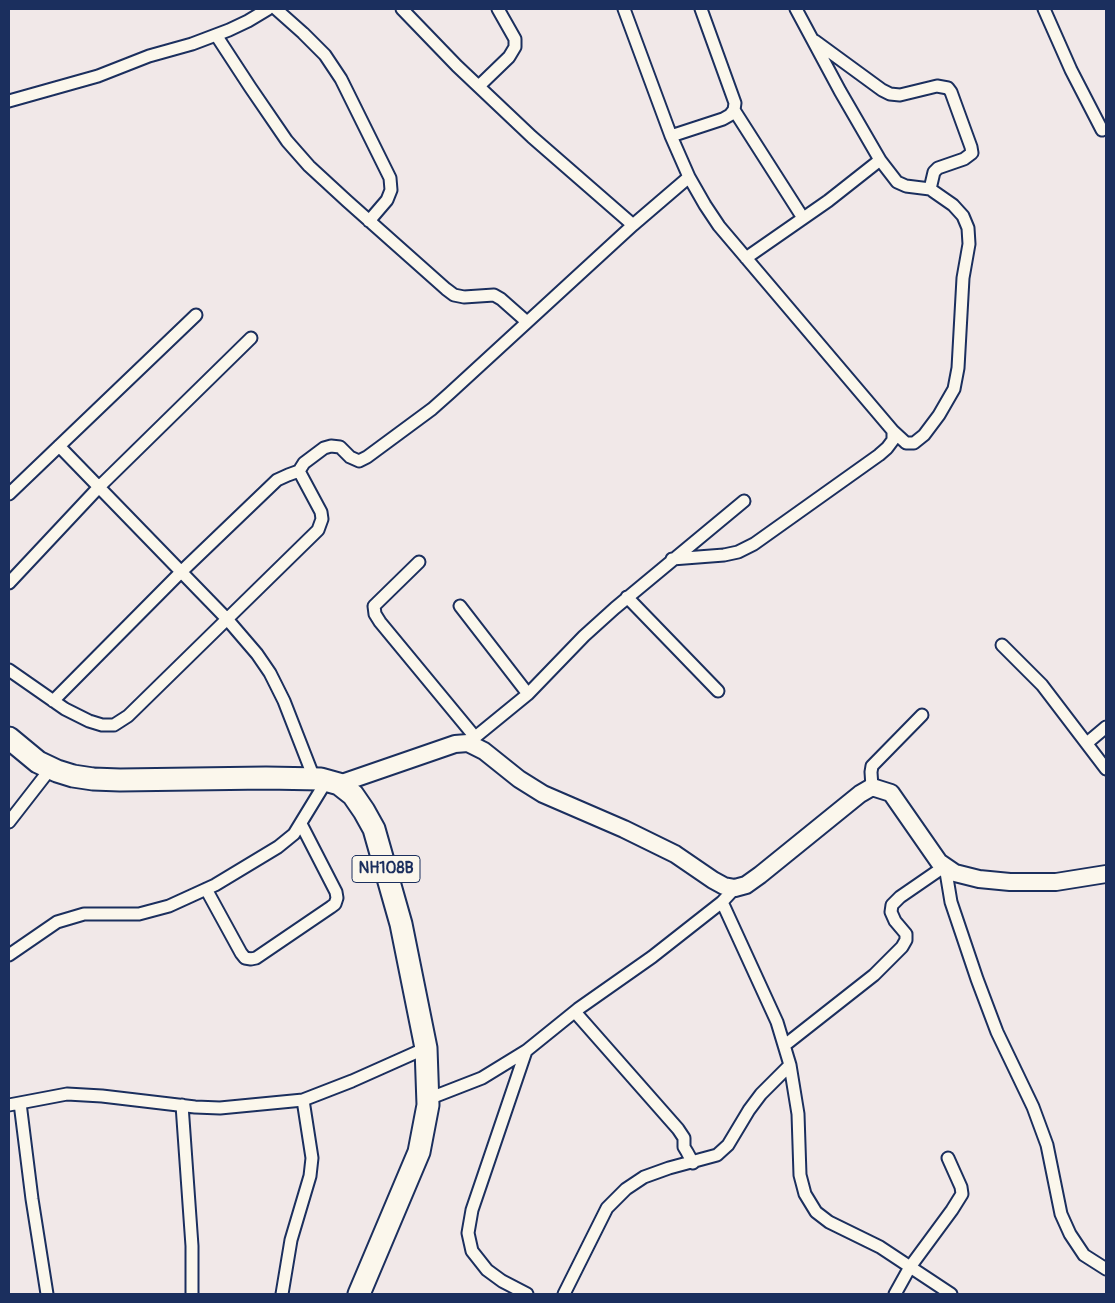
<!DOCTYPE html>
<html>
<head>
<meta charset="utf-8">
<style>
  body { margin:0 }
  #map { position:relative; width:1115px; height:1303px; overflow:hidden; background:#f1e8e8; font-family:Pangolin,sans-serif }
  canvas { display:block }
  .frame { position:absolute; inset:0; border:10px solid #1b2f5e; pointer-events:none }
</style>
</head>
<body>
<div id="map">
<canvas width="1115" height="1303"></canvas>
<div class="frame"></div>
</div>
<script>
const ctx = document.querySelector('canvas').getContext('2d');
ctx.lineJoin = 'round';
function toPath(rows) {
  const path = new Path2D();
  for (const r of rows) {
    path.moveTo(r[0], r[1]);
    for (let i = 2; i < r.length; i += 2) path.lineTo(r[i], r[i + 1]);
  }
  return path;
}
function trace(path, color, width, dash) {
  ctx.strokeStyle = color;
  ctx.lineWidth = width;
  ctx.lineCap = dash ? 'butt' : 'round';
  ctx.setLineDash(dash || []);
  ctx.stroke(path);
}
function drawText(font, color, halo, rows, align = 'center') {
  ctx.font = font + ' Pangolin,sans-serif';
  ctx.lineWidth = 5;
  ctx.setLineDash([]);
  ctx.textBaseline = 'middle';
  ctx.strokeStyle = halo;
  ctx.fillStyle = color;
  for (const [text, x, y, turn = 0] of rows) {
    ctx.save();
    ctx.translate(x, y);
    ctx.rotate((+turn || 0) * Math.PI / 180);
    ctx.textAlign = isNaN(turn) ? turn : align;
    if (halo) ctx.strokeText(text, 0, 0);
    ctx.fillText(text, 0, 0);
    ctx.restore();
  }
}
const street = toPath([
  [276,9,303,33,325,55,341,79,390,178,391,190,387,200,369,221],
  [402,9,457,66,532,137,633,225],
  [624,9,671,136,689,177,705,205,719,226,893,431,893,440,887,448,879,455,754,544,738,552,724,555,672,559],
  [1044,9,1071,70,1102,130],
  [216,35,250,87,287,141,309,166,347,201,446,289,454,295,464,297,494,295,501,299,527,322],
  [815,41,882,90,890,94,900,95,937,86,948,88,951,92,971,147,972,153,964,159,938,168,934,172,930,189],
  [479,86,509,57,515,47,515,39,498,9],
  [9,101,98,76,149,56,192,44,229,30,248,21,268,9],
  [734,110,803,218],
  [671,136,723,119,730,115,734,110,735,103,701,9],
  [880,160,897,182,906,186,930,189,953,205,963,216,968,228,969,244,963,278,958,368,954,389,939,415,924,435,914,443,906,443,893,431],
  [746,258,828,201,880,160,840,91,796,9],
  [59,446,227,619,257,654,270,673,284,701,314,778],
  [9,494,196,315],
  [419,562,374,606,375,614,380,622,475,737],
  [9,583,99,487,251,338],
  [627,597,718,691],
  [460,606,528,694],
  [1002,645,1042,685,1106,769],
  [9,670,65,709,89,721,102,725,114,725,128,716,318,530,322,519,321,512,299,471,304,463,324,448,331,446,340,447,350,457,359,461,367,457,432,409,450,393,633,225,689,177],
  [53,701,181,572,277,480,288,475,299,471],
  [468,743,528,694,584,636,615,608,744,501],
  [1087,743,1106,727],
  [872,787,871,772,872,766,922,715],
  [9,822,51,768],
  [735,888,722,902,777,1022,790,1065,798,1114,800,1175,805,1194,816,1212,829,1222,880,1247,951,1294],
  [206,889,241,953,245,958,251,959,256,958,331,907,335,904,337,898,336,892,301,824],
  [9,955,57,922,84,914,139,914,169,906,215,885,278,847,294,834,327,780],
  [575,1012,678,1129,684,1138,684,1147,687,1152,693,1163],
  [785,1045,874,975,902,947,906,940,906,934,895,921,891,912,892,905,900,897,945,866,951,902,977,979,997,1032,1033,1107,1047,1145,1061,1214,1070,1234,1084,1255,1106,1269],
  [526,1051,472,1210,468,1233,472,1251,487,1270,502,1281,527,1294],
  [428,1099,482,1078,526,1051,578,1009,652,957,722,902],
  [20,1103,32,1199,47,1294],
  [9,1105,67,1094,102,1096,195,1107,220,1108,303,1100,352,1081,426,1048],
  [182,1105,192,1246,192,1294],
  [282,1294,291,1240,310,1176,312,1158,303,1100],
  [564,1294,607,1208,626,1189,644,1177,669,1168,717,1155,728,1145,749,1110,761,1094,790,1065],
  [895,1294,910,1267,952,1210,962,1194,961,1187,948,1158]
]);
const secondary = toPath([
  [339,784,455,744,468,743,484,751,519,779,543,794,624,829,675,854,713,880,724,886,735,888,746,885,760,875,860,794,872,787,891,793,939,862,955,873,979,879,1010,882,1056,882,1106,874]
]);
const highway = toPath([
  [9,738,38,762,57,771,73,776,93,779,120,780,266,778,321,779,339,784,353,795,364,811,374,829,401,924,426,1048,428,1105,419,1152,359,1294]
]);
trace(street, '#1b2f5e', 15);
trace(secondary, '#1b2f5e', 20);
trace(highway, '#1b2f5e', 25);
trace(street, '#fbf7ec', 11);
trace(secondary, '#fbf7ec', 16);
trace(highway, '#fbf7ec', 21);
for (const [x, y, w] of [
  [386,869,68]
]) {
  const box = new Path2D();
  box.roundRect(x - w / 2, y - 13.5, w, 27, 4);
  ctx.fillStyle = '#fbf7ec';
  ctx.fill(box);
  trace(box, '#1b2f5e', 1);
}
drawText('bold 16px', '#1b2f5e', null, [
  ["NH108B",386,869]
]);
</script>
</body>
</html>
